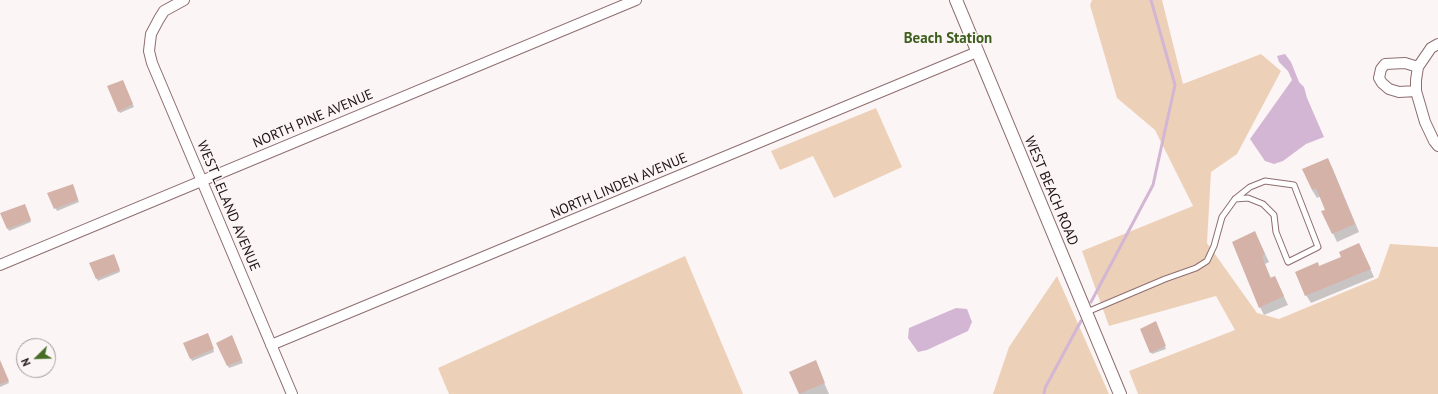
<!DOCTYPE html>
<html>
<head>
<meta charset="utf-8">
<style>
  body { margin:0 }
  #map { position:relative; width:1438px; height:394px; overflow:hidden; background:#fcf5f5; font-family:"PT Sans",sans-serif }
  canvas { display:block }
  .north { position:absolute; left:16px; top:338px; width:40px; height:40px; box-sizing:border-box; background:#fcf5f5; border:1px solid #a49b9b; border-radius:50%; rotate:247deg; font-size:11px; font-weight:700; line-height:16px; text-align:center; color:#1f1314 }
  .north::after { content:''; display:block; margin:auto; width:14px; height:18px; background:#466c26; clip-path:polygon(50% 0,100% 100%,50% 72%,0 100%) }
</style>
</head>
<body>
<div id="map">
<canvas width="1438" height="394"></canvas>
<div class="north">N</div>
</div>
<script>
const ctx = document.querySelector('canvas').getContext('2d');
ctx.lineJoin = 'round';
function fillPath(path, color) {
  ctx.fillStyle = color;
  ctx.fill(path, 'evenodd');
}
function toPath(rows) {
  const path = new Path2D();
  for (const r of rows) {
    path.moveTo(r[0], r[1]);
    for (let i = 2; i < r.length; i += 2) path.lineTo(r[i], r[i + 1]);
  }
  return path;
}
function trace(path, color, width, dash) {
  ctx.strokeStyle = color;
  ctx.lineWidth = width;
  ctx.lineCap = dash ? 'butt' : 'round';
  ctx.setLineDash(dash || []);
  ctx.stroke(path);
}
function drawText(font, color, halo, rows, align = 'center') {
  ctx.font = font + ' "PT Sans",sans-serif';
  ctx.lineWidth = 3;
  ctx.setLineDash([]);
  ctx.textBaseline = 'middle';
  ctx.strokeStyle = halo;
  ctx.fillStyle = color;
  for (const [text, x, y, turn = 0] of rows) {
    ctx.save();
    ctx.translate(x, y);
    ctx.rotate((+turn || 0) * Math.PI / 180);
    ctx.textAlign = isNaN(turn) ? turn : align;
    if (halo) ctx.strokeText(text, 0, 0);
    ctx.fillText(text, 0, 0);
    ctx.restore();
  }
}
fillPath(toPath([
  [1092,0,1162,0,1183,84,1261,54,1281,71,1237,154,1211,172,1207,243,1257,313,1279,319,1378,278,1390,244,1438,247,1438,394,1138,394,1129,371,1235,330,1216,296,1109,326,1082,251,1193,206,1155,130,1117,98,1090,5],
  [876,108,902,167,834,198,813,156,780,170,771,151],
  [685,256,743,394,449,394,438,368],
  [1057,276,1109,394,993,394,1009,347]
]), '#edd0b8');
fillPath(toPath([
  [1285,54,1291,62,1299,82,1304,87,1307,98,1324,137,1306,144,1283,161,1274,164,1265,161,1250,139,1292,80,1288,71,1279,62,1277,56],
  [956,308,967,309,972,322,968,331,927,350,918,352,908,338,909,328]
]), '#d3b6d4');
fillPath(toPath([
  [124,84,134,107,120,113,119,111],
  [1327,159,1332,167,1359,232,1337,242,1323,212,1326,210,1321,196,1317,198,1312,190],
  [74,187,79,202,57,211,49,194],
  [26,207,31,222,9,231,1,214],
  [1259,241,1269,262,1265,264,1271,278,1275,277,1288,305,1264,315,1260,307],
  [1359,244,1374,277,1311,303,1306,295,1319,267,1342,257],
  [115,257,120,272,98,281,90,264],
  [1156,325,1166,349,1152,354,1151,352],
  [209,337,214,352,192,361,184,344],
  [233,338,243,363,229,368,218,343],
  [0,361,9,383,0,387],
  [816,364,829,394,800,394,791,372]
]), '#0003');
trace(toPath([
  [1091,302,1153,185,1175,85,1151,0],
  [1044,394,1045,388,1081,321]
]), '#d3b6d4', 3);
fillPath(toPath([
  [123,80,133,104,118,112,107,86],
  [1328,158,1355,224,1332,234,1321,211,1325,210,1316,188,1312,190,1302,169],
  [73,184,78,200,54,209,47,193],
  [25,204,31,220,7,229,0,213],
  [1255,231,1265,254,1262,256,1270,278,1275,276,1284,296,1259,308,1232,242],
  [1359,243,1371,269,1305,296,1295,272,1318,262,1319,266,1341,257,1339,252],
  [114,254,120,270,96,279,89,263],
  [1156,321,1166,346,1150,353,1140,329],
  [208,333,214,349,190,359,183,343],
  [232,335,242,360,227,366,216,343],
  [0,360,9,381,0,384],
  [816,360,825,383,799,394,789,372]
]), '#d4b2a8');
const service = toPath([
  [1087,312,1165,279,1196,268,1207,261,1214,246,1222,217,1235,199,1250,187,1265,181,1294,185,1318,247,1288,262,1276,232,1274,215,1263,204,1248,198,1235,199]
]);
const minor = toPath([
  [184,0,164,11,159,19,151,34,149,51,152,63,292,394],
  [1438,44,1431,48,1418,67,1416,80,1416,91,1425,122,1434,141,1438,146],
  [1416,91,1399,92,1389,89,1382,83,1379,78,1381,69,1385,64,1405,63,1418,67],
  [0,265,636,0],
  [271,345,977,52]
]);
const tertiary = toPath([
  [956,0,1120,394]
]);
trace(service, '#8e6e70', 7);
trace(minor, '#8e6e70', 12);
trace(tertiary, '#8e6e70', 14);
trace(service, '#fff', 5);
trace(minor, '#fff', 10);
trace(tertiary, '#fff', 12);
drawText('14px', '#1f1314', '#fcf5f5', [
  ["NORTH PINE AVENUE",313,119,-23],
  ["NORTH LINDEN AVENUE",619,186,-23],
  ["WEST BEACH ROAD",1051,191,67],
  ["WEST LELAND AVENUE",228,206,67]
]);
drawText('bold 15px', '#3d5f1f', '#fcf5f5', [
  ["Beach Station",948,39]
]);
</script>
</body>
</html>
